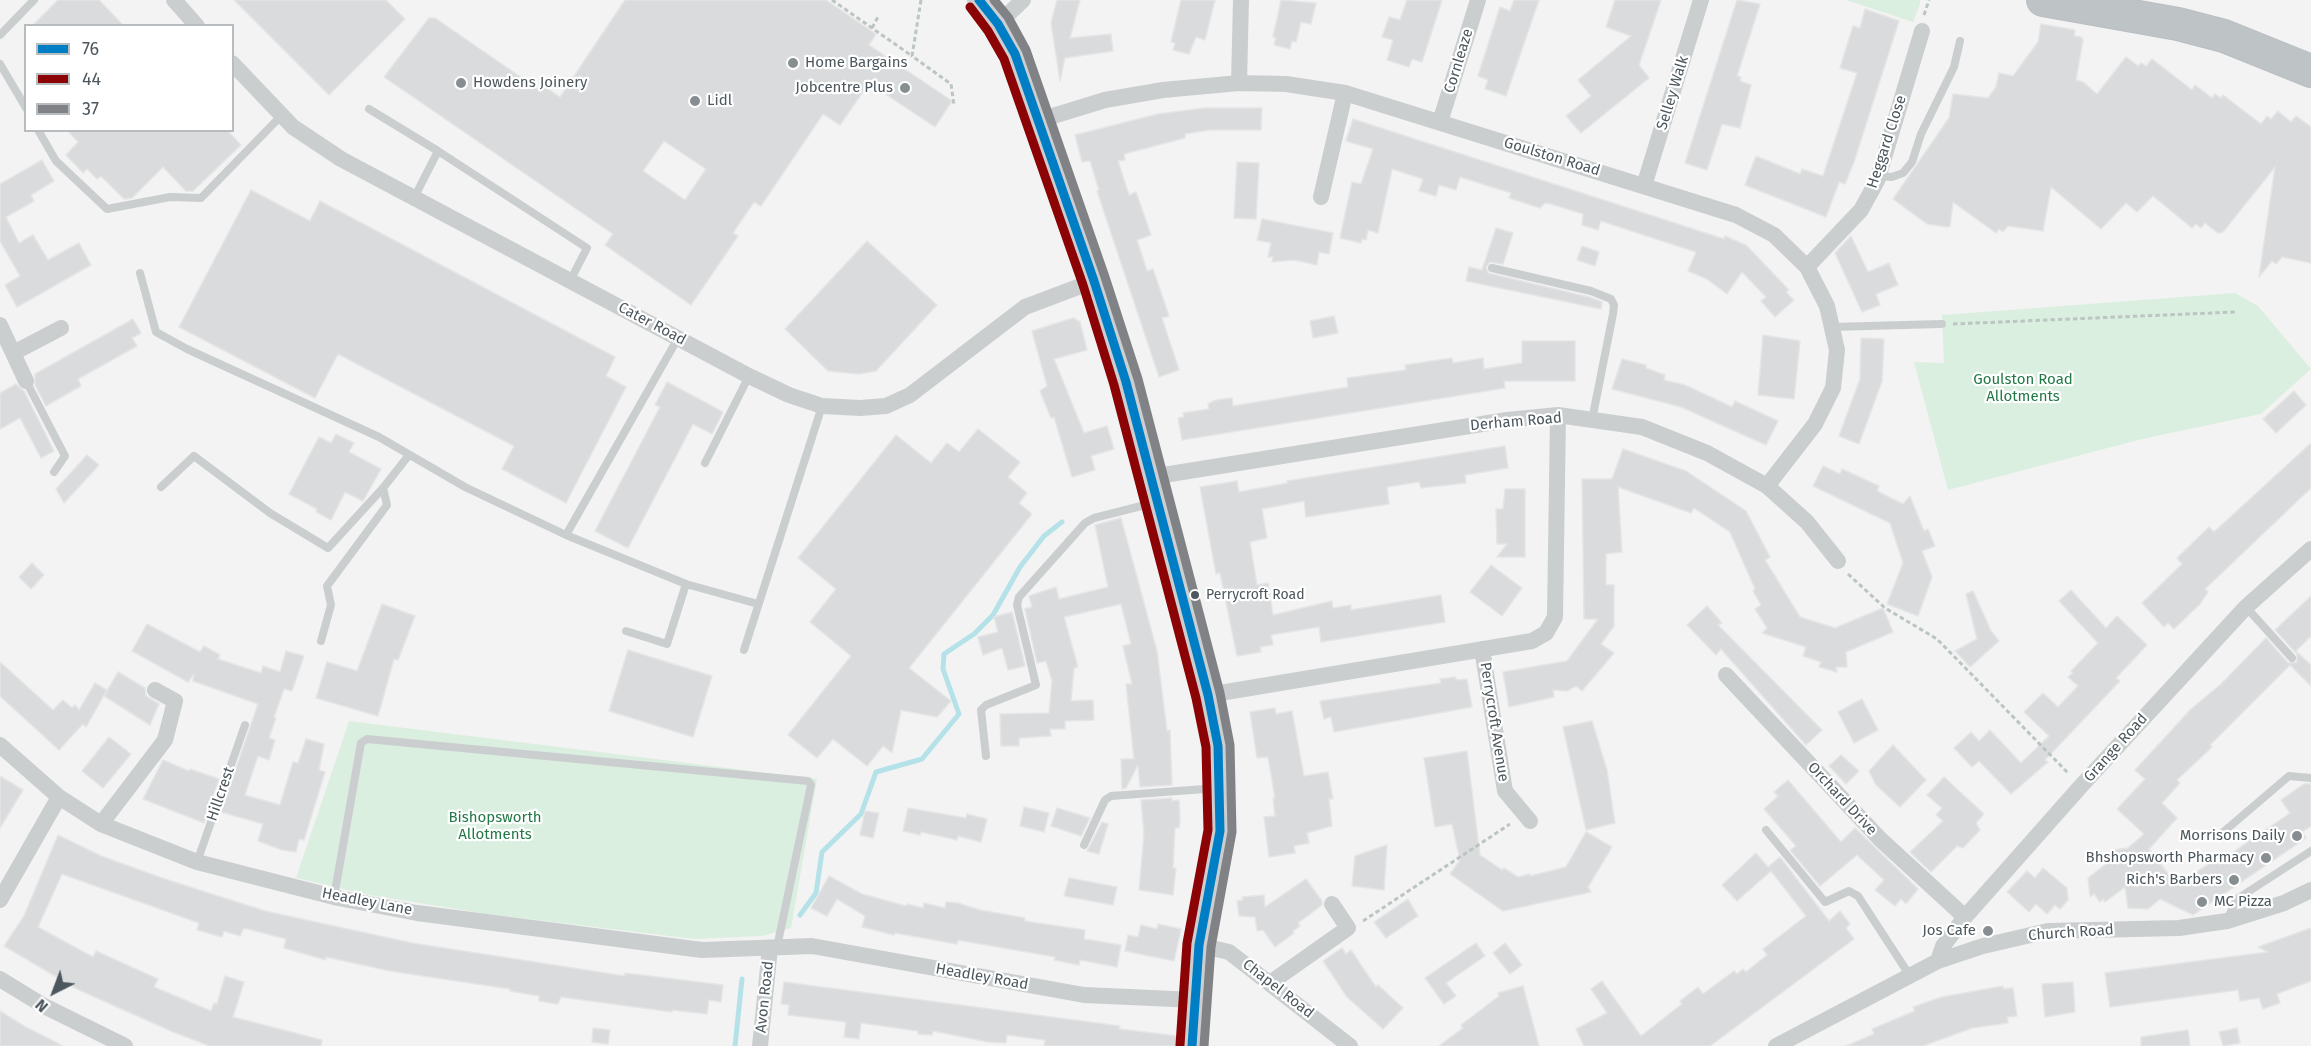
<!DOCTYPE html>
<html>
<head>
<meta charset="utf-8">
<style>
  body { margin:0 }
  #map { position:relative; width:2311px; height:1046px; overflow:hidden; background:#f3f3f3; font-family:"Fira Sans",sans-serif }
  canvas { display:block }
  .legend { position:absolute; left:24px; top:24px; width:210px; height:108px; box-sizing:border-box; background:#fff; border:2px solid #b7bcbf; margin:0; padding:8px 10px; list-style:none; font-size:18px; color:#4c575e }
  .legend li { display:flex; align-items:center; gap:12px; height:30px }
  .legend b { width:30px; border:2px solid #b7bcbf }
  .north { position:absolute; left:24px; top:962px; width:60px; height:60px; -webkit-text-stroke:4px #fff; paint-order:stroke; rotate:222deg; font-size:16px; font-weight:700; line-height:24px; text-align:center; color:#4c575e }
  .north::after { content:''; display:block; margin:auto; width:21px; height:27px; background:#4c575e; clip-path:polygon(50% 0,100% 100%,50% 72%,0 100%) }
</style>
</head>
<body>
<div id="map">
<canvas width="2311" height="1046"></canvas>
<ul class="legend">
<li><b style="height:8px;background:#007ec5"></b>76</li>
<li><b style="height:8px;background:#8b0304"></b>44</li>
<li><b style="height:8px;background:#808285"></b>37</li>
</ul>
<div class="north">N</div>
</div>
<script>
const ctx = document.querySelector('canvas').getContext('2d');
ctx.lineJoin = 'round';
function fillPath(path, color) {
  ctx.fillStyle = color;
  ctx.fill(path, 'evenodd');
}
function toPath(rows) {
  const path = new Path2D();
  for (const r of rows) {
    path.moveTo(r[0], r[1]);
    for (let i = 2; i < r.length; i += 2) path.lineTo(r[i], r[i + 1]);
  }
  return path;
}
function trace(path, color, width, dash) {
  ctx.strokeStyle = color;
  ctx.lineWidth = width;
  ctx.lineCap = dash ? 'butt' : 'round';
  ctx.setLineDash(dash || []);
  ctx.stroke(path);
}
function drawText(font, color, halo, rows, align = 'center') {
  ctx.font = font + ' "Fira Sans",sans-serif';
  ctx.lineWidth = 4.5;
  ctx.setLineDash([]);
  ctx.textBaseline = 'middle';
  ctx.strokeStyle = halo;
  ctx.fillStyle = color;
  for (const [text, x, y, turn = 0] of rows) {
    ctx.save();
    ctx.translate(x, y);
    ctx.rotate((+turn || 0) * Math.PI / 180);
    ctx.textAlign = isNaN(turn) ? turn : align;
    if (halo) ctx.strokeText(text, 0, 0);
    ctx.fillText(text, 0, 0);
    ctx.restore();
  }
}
fillPath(toPath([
  [1846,0,1920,0,1920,4,1913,22],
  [2235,293,2258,306,2311,369,2261,414,2142,439,1948,490,1914,362,1944,363,1942,315],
  [349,721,817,779,791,928,762,936,694,939,487,914,370,895,296,878]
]), '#dbefe1');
trace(toPath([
  [800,915,816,893,822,852,861,814,876,772,922,759,959,714,943,669,944,654,974,634,993,615,1020,567,1044,536,1062,522],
  [735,1046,742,979]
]), '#b4e2e8', 5);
const building = toPath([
  [58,0,99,0,124,26,32,26,58,0],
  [234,0,386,0,405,19,329,95,234,0],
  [625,0,826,0,876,34,869,45,952,101,935,127,869,83,840,125,823,114,761,206,754,202,733,233,738,236,691,305,605,245,613,234,384,77,429,18,435,18,538,89,541,84,560,97,625,0],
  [664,141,706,169,685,200,643,171,664,141],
  [1057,0,1080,0,1070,38,1111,34,1113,51,1065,58,1060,81,1051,23,1057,0],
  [1181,0,1215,0,1205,40,1196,37,1189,54,1173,50,1175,43,1171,42,1181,0],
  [1281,0,1316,3,1311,24,1301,22,1296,42,1292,41,1290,49,1274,45,1276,38,1273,37,1281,0],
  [1407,0,1442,0,1422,62,1412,59,1409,67,1387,60,1393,40,1382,37,1389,17,1400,20,1407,0],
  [1514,0,1539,0,1506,96,1485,89,1488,80,1478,76,1500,7,1510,11,1514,0],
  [1615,0,1661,0,1639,65,1649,78,1581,133,1566,116,1591,96,1578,80,1631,36,1606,27,1615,0],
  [1737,0,1760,4,1737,76,1741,77,1740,81,1751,85,1740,128,1722,124,1707,170,1685,163,1737,0],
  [1865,9,1899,21,1854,162,1845,184,1839,182,1826,217,1745,185,1756,156,1800,174,1802,169,1823,176,1857,73,1840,68,1853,26,1860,28,1865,9],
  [2041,24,2075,30,2074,36,2081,37,2083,40,2076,80,2083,82,2097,94,2126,57,2138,66,2141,63,2146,66,2152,59,2192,90,2195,85,2212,98,2215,94,2221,98,2223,95,2261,124,2267,116,2271,119,2278,111,2291,122,2296,116,2311,127,2311,263,2282,257,2276,264,2272,261,2259,277,2275,167,2223,232,2218,233,2205,223,2201,228,2196,224,2192,228,2153,196,2137,212,2126,203,2101,229,2051,187,2043,231,2008,226,2003,232,1999,229,1996,233,1953,202,1950,226,1947,227,1927,224,1893,199,1949,118,1953,94,1988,98,1996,87,1999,73,2013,76,2038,42,2041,24],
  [1205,108,1262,108,1261,130,1209,130,1185,134,1185,138,1124,154,1125,160,1118,161,1129,195,1136,192,1151,235,1137,240,1147,271,1153,269,1169,316,1162,318,1179,370,1159,377,1097,191,1099,190,1090,161,1082,162,1075,135,1158,114,1205,108],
  [1353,119,1724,239,1725,236,1746,245,1789,290,1786,292,1794,300,1775,317,1761,301,1766,297,1742,272,1727,294,1707,279,1688,271,1696,252,1601,221,1598,230,1582,225,1583,214,1551,204,1545,203,1540,208,1509,198,1511,193,1460,177,1456,190,1439,185,1436,196,1419,191,1423,179,1392,169,1378,233,1368,230,1366,240,1362,239,1361,243,1340,238,1352,182,1361,184,1373,149,1346,141,1353,119],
  [67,130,227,130,241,145,193,191,186,191,163,167,132,198,124,199,101,176,97,179,87,169,83,173,66,155,78,142,67,130],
  [42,160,54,181,31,195,34,201,6,217,19,243,33,235,48,260,79,243,91,265,17,307,5,285,20,276,0,241,0,184,42,160],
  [1237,162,1259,163,1256,219,1234,218,1237,162],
  [251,190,310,221,320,201,615,357,606,376,626,387,566,503,502,469,514,446,338,354,315,398,179,327,251,190],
  [1262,219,1333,233,1329,254,1319,252,1317,265,1294,260,1272,262,1273,257,1268,257,1271,243,1257,240,1262,219],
  [1496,228,1513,233,1503,264,1490,262,1486,267,1488,273,1589,297,1602,302,1601,309,1466,281,1469,267,1482,270,1496,228],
  [1851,236,1868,272,1889,263,1898,285,1876,294,1880,305,1862,312,1835,253,1851,236],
  [867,241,937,305,876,371,859,374,828,371,785,329,867,241],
  [1582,246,1599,252,1595,266,1577,260,1582,246],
  [1334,316,1338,333,1313,338,1310,321,1334,316],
  [1073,318,1080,322,1087,350,1054,359,1084,433,1107,426,1114,449,1091,456,1095,470,1072,477,1054,417,1051,418,1040,391,1047,386,1032,331,1073,318],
  [133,319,141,333,132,338,137,346,78,379,81,386,46,406,35,385,35,374,133,319],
  [1763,335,1800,341,1794,399,1758,395,1763,335],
  [1861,338,1884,339,1882,381,1859,444,1839,436,1860,379,1861,338],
  [1522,341,1575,341,1575,381,1504,381,1505,388,1182,440,1178,418,1184,417,1183,413,1209,409,1208,404,1216,400,1232,398,1233,406,1348,387,1347,378,1406,370,1405,365,1452,358,1453,363,1483,358,1484,369,1522,363,1522,341],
  [1622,359,1646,365,1646,368,1665,375,1664,380,1685,385,1732,407,1735,401,1778,421,1766,445,1681,407,1612,389,1622,359],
  [667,382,723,412,712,434,693,424,628,548,595,531,660,407,655,405,667,382],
  [16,384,24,391,54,451,41,458,20,418,0,429,0,393,16,384],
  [2294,391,2306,405,2276,433,2263,419,2294,391],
  [978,429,1020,462,1008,477,1027,493,1019,503,1032,514,909,668,951,701,937,717,901,710,892,753,883,746,867,766,833,739,817,758,788,735,851,656,810,622,836,589,798,558,896,435,931,463,947,443,959,452,978,429],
  [336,434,354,443,349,452,381,469,363,501,345,492,331,520,316,512,317,509,289,494,319,437,331,443,336,434],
  [2311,443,2311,488,2205,589,2208,592,2200,604,2174,629,2168,623,2164,627,2142,603,2182,564,2177,558,2209,527,2214,532,2311,443],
  [1505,446,1508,468,1465,475,1466,483,1421,488,1419,482,1387,487,1389,504,1306,517,1304,501,1262,509,1267,538,1250,542,1257,585,1268,583,1273,615,1332,601,1333,608,1351,605,1351,610,1441,595,1445,622,1321,642,1319,627,1271,635,1273,645,1260,647,1261,652,1237,656,1220,573,1216,574,1200,487,1237,481,1239,492,1288,483,1287,481,1505,446],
  [1623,449,1686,471,1746,511,1770,557,1765,560,1800,617,1835,628,1883,608,1893,632,1846,652,1847,667,1836,667,1837,672,1819,667,1821,662,1803,656,1806,647,1762,633,1767,628,1755,609,1761,605,1753,591,1755,589,1730,532,1694,508,1691,513,1618,487,1622,552,1606,554,1606,585,1614,585,1614,626,1601,644,1614,653,1582,691,1576,686,1567,691,1553,690,1554,697,1509,707,1503,672,1567,661,1598,619,1584,619,1582,479,1612,479,1623,449],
  [87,455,99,465,64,503,56,489,87,455],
  [1823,466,1840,474,1842,469,1879,486,1877,491,1903,504,1910,496,1924,531,1928,529,1935,546,1922,551,1932,577,1918,616,1887,604,1903,563,1890,523,1813,486,1823,466],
  [1505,489,1525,489,1525,557,1497,557,1507,544,1497,544,1496,509,1503,509,1505,489],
  [1121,518,1157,651,1167,731,1170,730,1172,785,1140,787,1138,765,1126,788,1122,789,1121,759,1134,759,1126,684,1132,684,1123,646,1131,644,1121,604,1064,617,1078,667,1074,668,1071,701,1093,700,1094,720,1065,721,1065,729,1050,729,1051,736,1019,738,1019,746,1001,746,1000,714,1049,713,1052,681,1046,661,1037,663,1025,609,1032,607,1029,596,1056,587,1059,599,1108,587,1095,525,1121,518],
  [32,563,44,575,31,589,19,577,32,563],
  [1491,565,1522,588,1502,616,1470,592,1491,565],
  [2071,590,2106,628,2117,616,2147,645,2116,678,2120,681,2045,760,2048,762,2011,794,1979,761,1972,767,1954,748,1971,732,1979,741,1990,730,2021,763,2049,736,2024,712,2043,693,2058,707,2078,686,2068,677,2073,673,2071,671,2098,643,2059,601,2071,590],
  [1973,591,1991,631,1999,641,1970,667,1955,651,1977,639,1966,594,1973,591],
  [2311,596,2311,636,2296,651,2311,665,2311,686,2290,665,2210,745,2212,747,2177,780,2180,783,2162,803,2177,818,2149,849,2173,880,2175,878,2179,884,2223,854,2226,857,2290,813,2281,800,2304,784,2311,784,2311,826,2302,832,2306,838,2193,915,2160,899,2148,909,2128,908,2125,887,2105,902,2103,899,2100,902,2094,894,2090,897,2088,878,2106,864,2112,850,2128,848,2144,834,2117,809,2145,779,2135,770,2191,709,2220,685,2266,638,2288,663,2297,662,2297,654,2275,630,2311,596],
  [382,604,415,616,398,660,394,659,378,716,316,698,327,662,357,671,382,604],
  [1707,606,1722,623,1718,625,1822,730,1806,745,1721,649,1716,655,1687,625,1707,606],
  [1012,612,1025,666,1008,670,1002,648,983,655,978,637,998,632,994,617,1012,612],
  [147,624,200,652,204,646,220,655,218,659,261,673,263,666,280,672,286,651,304,656,292,691,284,689,274,717,276,718,269,738,275,740,269,760,258,756,245,795,280,805,293,762,298,763,306,739,324,744,319,770,325,772,304,840,299,839,296,852,282,850,258,841,263,824,221,812,258,704,193,681,194,674,188,682,132,651,147,624],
  [628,650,712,676,693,737,609,711,628,650],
  [0,662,53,710,63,700,72,708,75,705,79,710,95,683,107,690,86,727,83,724,59,750,0,696,0,662],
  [118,672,145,688,146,696,159,704,150,725,104,696,118,672],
  [1456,677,1456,680,1467,679,1472,707,1334,732,1331,717,1324,719,1320,701,1441,683,1440,679,1456,677],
  [1862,699,1878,730,1854,743,1838,712,1862,699],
  [1275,708,1276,714,1292,711,1304,776,1328,772,1333,799,1329,799,1332,826,1307,833,1309,843,1294,846,1295,853,1269,857,1264,817,1275,816,1273,798,1275,798,1268,757,1257,758,1250,712,1275,708],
  [1592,721,1607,770,1615,823,1586,830,1563,727,1592,721],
  [109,737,131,754,103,788,82,771,109,737],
  [1893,745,1926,780,1900,807,1876,785,1869,771,1893,745],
  [1467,751,1480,855,1502,870,1504,868,1518,877,1530,874,1530,876,1566,867,1586,832,1612,847,1588,887,1591,892,1503,911,1450,874,1460,860,1452,824,1435,827,1424,758,1467,751],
  [1841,755,1859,771,1846,784,1829,766,1841,755],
  [163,760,189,771,190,769,219,779,204,823,143,799,163,760],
  [0,776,23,790,0,828,0,776],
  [1944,777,1984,814,1976,823,1980,830,1963,848,1957,846,1931,872,1910,852,1943,821,1936,815,1942,808,1927,795,1944,777],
  [1788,780,1841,842,1855,828,1918,889,1906,904,1901,899,1895,906,1875,890,1884,880,1857,855,1820,886,1790,850,1796,846,1764,809,1778,796,1774,792,1788,780],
  [1172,798,1172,801,1179,800,1180,820,1179,828,1175,828,1173,868,1176,868,1173,895,1139,890,1144,834,1141,800,1172,798],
  [1024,807,1049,813,1044,832,1020,826,1024,807],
  [908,808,966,818,967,814,987,819,981,842,958,836,957,840,921,832,920,835,903,831,908,808],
  [1057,808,1090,818,1081,836,1051,826,1057,808],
  [865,811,879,813,873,838,860,835,865,811],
  [1102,822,1108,824,1099,854,1087,851,1102,822],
  [58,835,101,856,165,879,265,911,412,943,625,976,625,973,723,985,721,1002,709,1000,707,1014,672,1010,672,1012,561,997,558,1004,539,1001,539,996,510,991,510,989,390,971,326,957,326,960,284,948,286,939,244,928,240,936,224,931,222,937,197,930,199,923,62,874,38,927,93,957,96,951,158,979,154,987,211,1011,214,1003,217,1004,225,976,244,982,233,1017,322,1040,321,1046,210,1046,173,1032,77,989,4,946,24,916,58,835],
  [1387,845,1384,890,1352,886,1355,856,1387,845],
  [1756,853,1768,867,1780,857,1829,921,1840,911,1850,924,1846,928,1854,939,1710,1046,1584,1046,1576,1029,1607,1013,1591,989,1602,981,1641,1036,1682,1004,1680,1001,1698,987,1703,994,1734,971,1737,974,1743,969,1746,972,1767,955,1763,949,1806,916,1771,871,1737,901,1722,885,1756,853],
  [2043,868,2067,888,2068,900,2060,909,2055,905,2047,914,2036,904,2029,912,2007,892,2027,871,2035,878,2043,868],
  [829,876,862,894,906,906,907,904,923,908,924,903,945,908,946,902,958,903,980,910,1025,918,1024,921,1085,930,1084,939,1121,945,1117,967,1080,960,1079,965,1054,960,1055,957,958,940,957,944,895,933,894,935,862,927,865,916,837,899,827,916,811,908,829,876],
  [1069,878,1117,887,1113,905,1064,896,1069,878],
  [1306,879,1322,901,1322,905,1298,923,1300,926,1293,931,1294,933,1275,947,1263,930,1257,931,1255,917,1239,916,1237,901,1243,900,1242,897,1264,895,1265,907,1306,879],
  [1408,899,1418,916,1386,938,1374,922,1408,899],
  [1158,924,1181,929,1174,961,1125,951,1128,935,1138,937,1141,925,1157,929,1158,924],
  [2311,928,2311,981,2277,994,2280,1003,2263,1009,2259,998,2240,1001,2238,990,2110,1007,2105,973,2268,952,2258,947,2311,928],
  [1476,943,1485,956,1446,983,1456,996,1444,1004,1425,978,1476,943],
  [1505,943,1522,965,1510,974,1493,953,1505,943],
  [1342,948,1346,954,1351,950,1376,987,1378,985,1403,1008,1383,1029,1347,997,1323,961,1342,948],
  [784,982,1120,1026,1119,1029,1178,1036,1178,1046,1044,1046,1045,1040,1007,1035,1006,1043,988,1042,933,1031,932,1035,918,1034,918,1031,861,1023,859,1039,844,1037,846,1022,788,1015,789,1005,781,1004,784,982],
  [2073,982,2075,1012,2045,1017,2042,984,2073,982],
  [1523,986,1539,1046,1439,1046,1463,1028,1461,1025,1499,996,1498,993,1523,986],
  [2003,986,2003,989,2013,988,2017,1016,2007,1017,2008,1023,1972,1028,1923,1046,1846,1046,1874,1034,1872,1029,1915,1011,1913,1007,1942,997,2003,986],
  [0,1011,24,1026,63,1046,0,1046,0,1011],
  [593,1028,610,1030,608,1044,592,1042,593,1028],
  [2237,1028,2240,1043,2223,1046,2219,1032,2237,1028],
  [2188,1030,2190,1046,2141,1046,2141,1037,2188,1030]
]);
fillPath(building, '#d9dbdc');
trace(building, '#e5e5e6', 1.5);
const highway = toPath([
  [2043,0,2178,24,2224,36,2311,71]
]);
trace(highway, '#b9bec2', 34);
trace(toPath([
  [832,0,912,56],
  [921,0,912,56,951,84,954,105],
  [1924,15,1929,0],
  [872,28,879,15],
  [1953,324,2235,312],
  [1848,574,1885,608,1937,639,2069,774],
  [1363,921,1510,824]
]), '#bbc5c1', 3, [4.5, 3]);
trace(toPath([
  [0,35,34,0],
  [0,64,26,108],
  [369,109,438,151],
  [38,130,56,161,107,209,170,197,201,198,281,116],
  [1878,176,1892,177,1903,173,1912,162,1921,134,1954,67,1960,41],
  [414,198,438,151,587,248,570,281],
  [1492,268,1591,291,1611,299,1614,305,1613,314,1592,420],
  [140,273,156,332,187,349,379,437,465,487,566,535,686,584,758,604],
  [1831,327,1942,324],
  [26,381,65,456,54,472],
  [705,463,749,376],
  [161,487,194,456,270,513,328,548,383,488,409,455],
  [566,535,678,338],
  [2246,607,2292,658],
  [626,631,667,644,686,584],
  [321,641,331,605,327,586,387,505,383,488],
  [744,650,822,406],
  [986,756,981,710,986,705,1036,685,1017,605,1019,597,1085,523,1094,518,1157,502],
  [1766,830,1825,902,1849,891,1858,896,1910,976],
  [2221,834,2289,776,2311,778],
  [1084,845,1105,800,1111,796,1218,788],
  [197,862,245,725],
  [334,897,361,743,367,739,808,781,811,785,777,947],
  [2227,920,2237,899,2311,851]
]), '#cbcecf', 8);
trace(toPath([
  [174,0,197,26],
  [998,24,1023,0],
  [232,63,293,127,341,159,749,376,789,395,822,406,860,408,886,406,910,395,1025,307,1094,281],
  [1239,83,1241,0],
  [1040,120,1105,100,1163,90,1239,83,1286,84,1345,93,1736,215,1774,235,1807,267,1827,306,1837,350,1833,388,1815,424,1767,486],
  [1440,122,1478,0],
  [1644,186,1701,0],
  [1321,197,1345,93],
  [1807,267,1861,210,1877,181,1922,31],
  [0,325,26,381],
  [15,352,61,328],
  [1151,477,1507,420,1558,415,1642,427,1707,453,1767,486,1807,522,1838,561],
  [1482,649,1505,791,1530,821],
  [1726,675,1880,839,1965,917],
  [1208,695,1532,641,1546,633,1555,617,1558,415],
  [0,745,59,797,101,824,197,862,338,898,417,913,702,950,812,946,1084,995,1196,1000],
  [101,824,165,740,175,701,155,690],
  [0,900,59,797],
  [1199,945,1229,952,1350,1046],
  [1938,961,1943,946,1965,917,2081,786,2246,607,2311,549],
  [0,979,44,1006,125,1046],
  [1270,983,1348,928,1332,904],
  [760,1046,770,948],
  [1776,1046,1938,961,1983,946,2048,931,2179,928,2227,921,2284,903,2311,890]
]), '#cbcecf', 16);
trace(toPath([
  [979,0,998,24,1015,54,1040,120,1094,281,1126,382,1208,695,1218,746,1220,831,1199,945,1192,1046]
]), '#ccced0', 24);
trace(highway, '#bec3c6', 32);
trace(toPath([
  [979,0,998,24,1015,54,1094,281,1126,382,1208,695,1218,746,1220,831,1199,945,1192,1046]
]), '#007ec5', 9);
trace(toPath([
  [970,7,988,31,1004,59,1083,285,1114,385,1196,698,1206,747,1208,830,1187,943,1180,1045]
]), '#8b0304', 9);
trace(toPath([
  [994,0,1008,17,1026,50,1105,277,1138,379,1220,693,1230,745,1232,832,1211,947,1204,1046]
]), '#808285', 9);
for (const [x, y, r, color] of [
  [793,63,6,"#868e92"],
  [461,83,6,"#868e92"],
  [905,88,6,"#868e92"],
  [695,101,6,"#868e92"],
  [1195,595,5,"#4c575e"],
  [2297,836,6,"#868e92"],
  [2266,858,6,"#868e92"],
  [2234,880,6,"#868e92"],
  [2202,902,6,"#868e92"],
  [1988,931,6,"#868e92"]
]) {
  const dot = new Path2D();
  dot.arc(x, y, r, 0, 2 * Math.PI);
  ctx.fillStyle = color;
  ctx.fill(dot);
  trace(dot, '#fff', 2);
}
drawText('14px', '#4c575e', '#fff', [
  ["Perrycroft Road",1206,595]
], 'left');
drawText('15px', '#4c575e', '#fff', [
  ["Cornleaze",1459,61,-73],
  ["Selley Walk",1673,93,-73],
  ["Heggard Close",1887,142,-72],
  ["Goulston Road",1552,157,17],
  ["Cater Road",652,324,28],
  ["Derham Road",1516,422,-5],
  ["Perrycroft Avenue",1494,722,81],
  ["Grange Road",2116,748,-48],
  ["Hillcrest",221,794,-71],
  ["Orchard Drive",1842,799,47],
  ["Headley Lane",367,902,11],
  ["Church Road",2071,933,-4],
  ["Headley Road",982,977,10],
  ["Chapel Road",1278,989,38],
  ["Avon Road",765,997,-84]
]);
drawText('15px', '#4c575e', '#fff', [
  ["Home Bargains",805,63,"left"],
  ["Howdens Joinery",473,83,"left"],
  ["Jobcentre Plus",893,88],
  ["Lidl",707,101,"left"],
  ["Morrisons Daily",2285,836],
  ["Bhshopsworth Pharmacy",2254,858],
  ["Rich's Barbers",2222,880],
  ["MC Pizza",2214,902,"left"],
  ["Jos Cafe",1976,931]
], 'right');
drawText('15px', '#227946', '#fff', [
  ["Goulston Road",2023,380],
  ["Allotments",2023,397],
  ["Bishopsworth",495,818],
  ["Allotments",495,835]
]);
</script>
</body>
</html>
